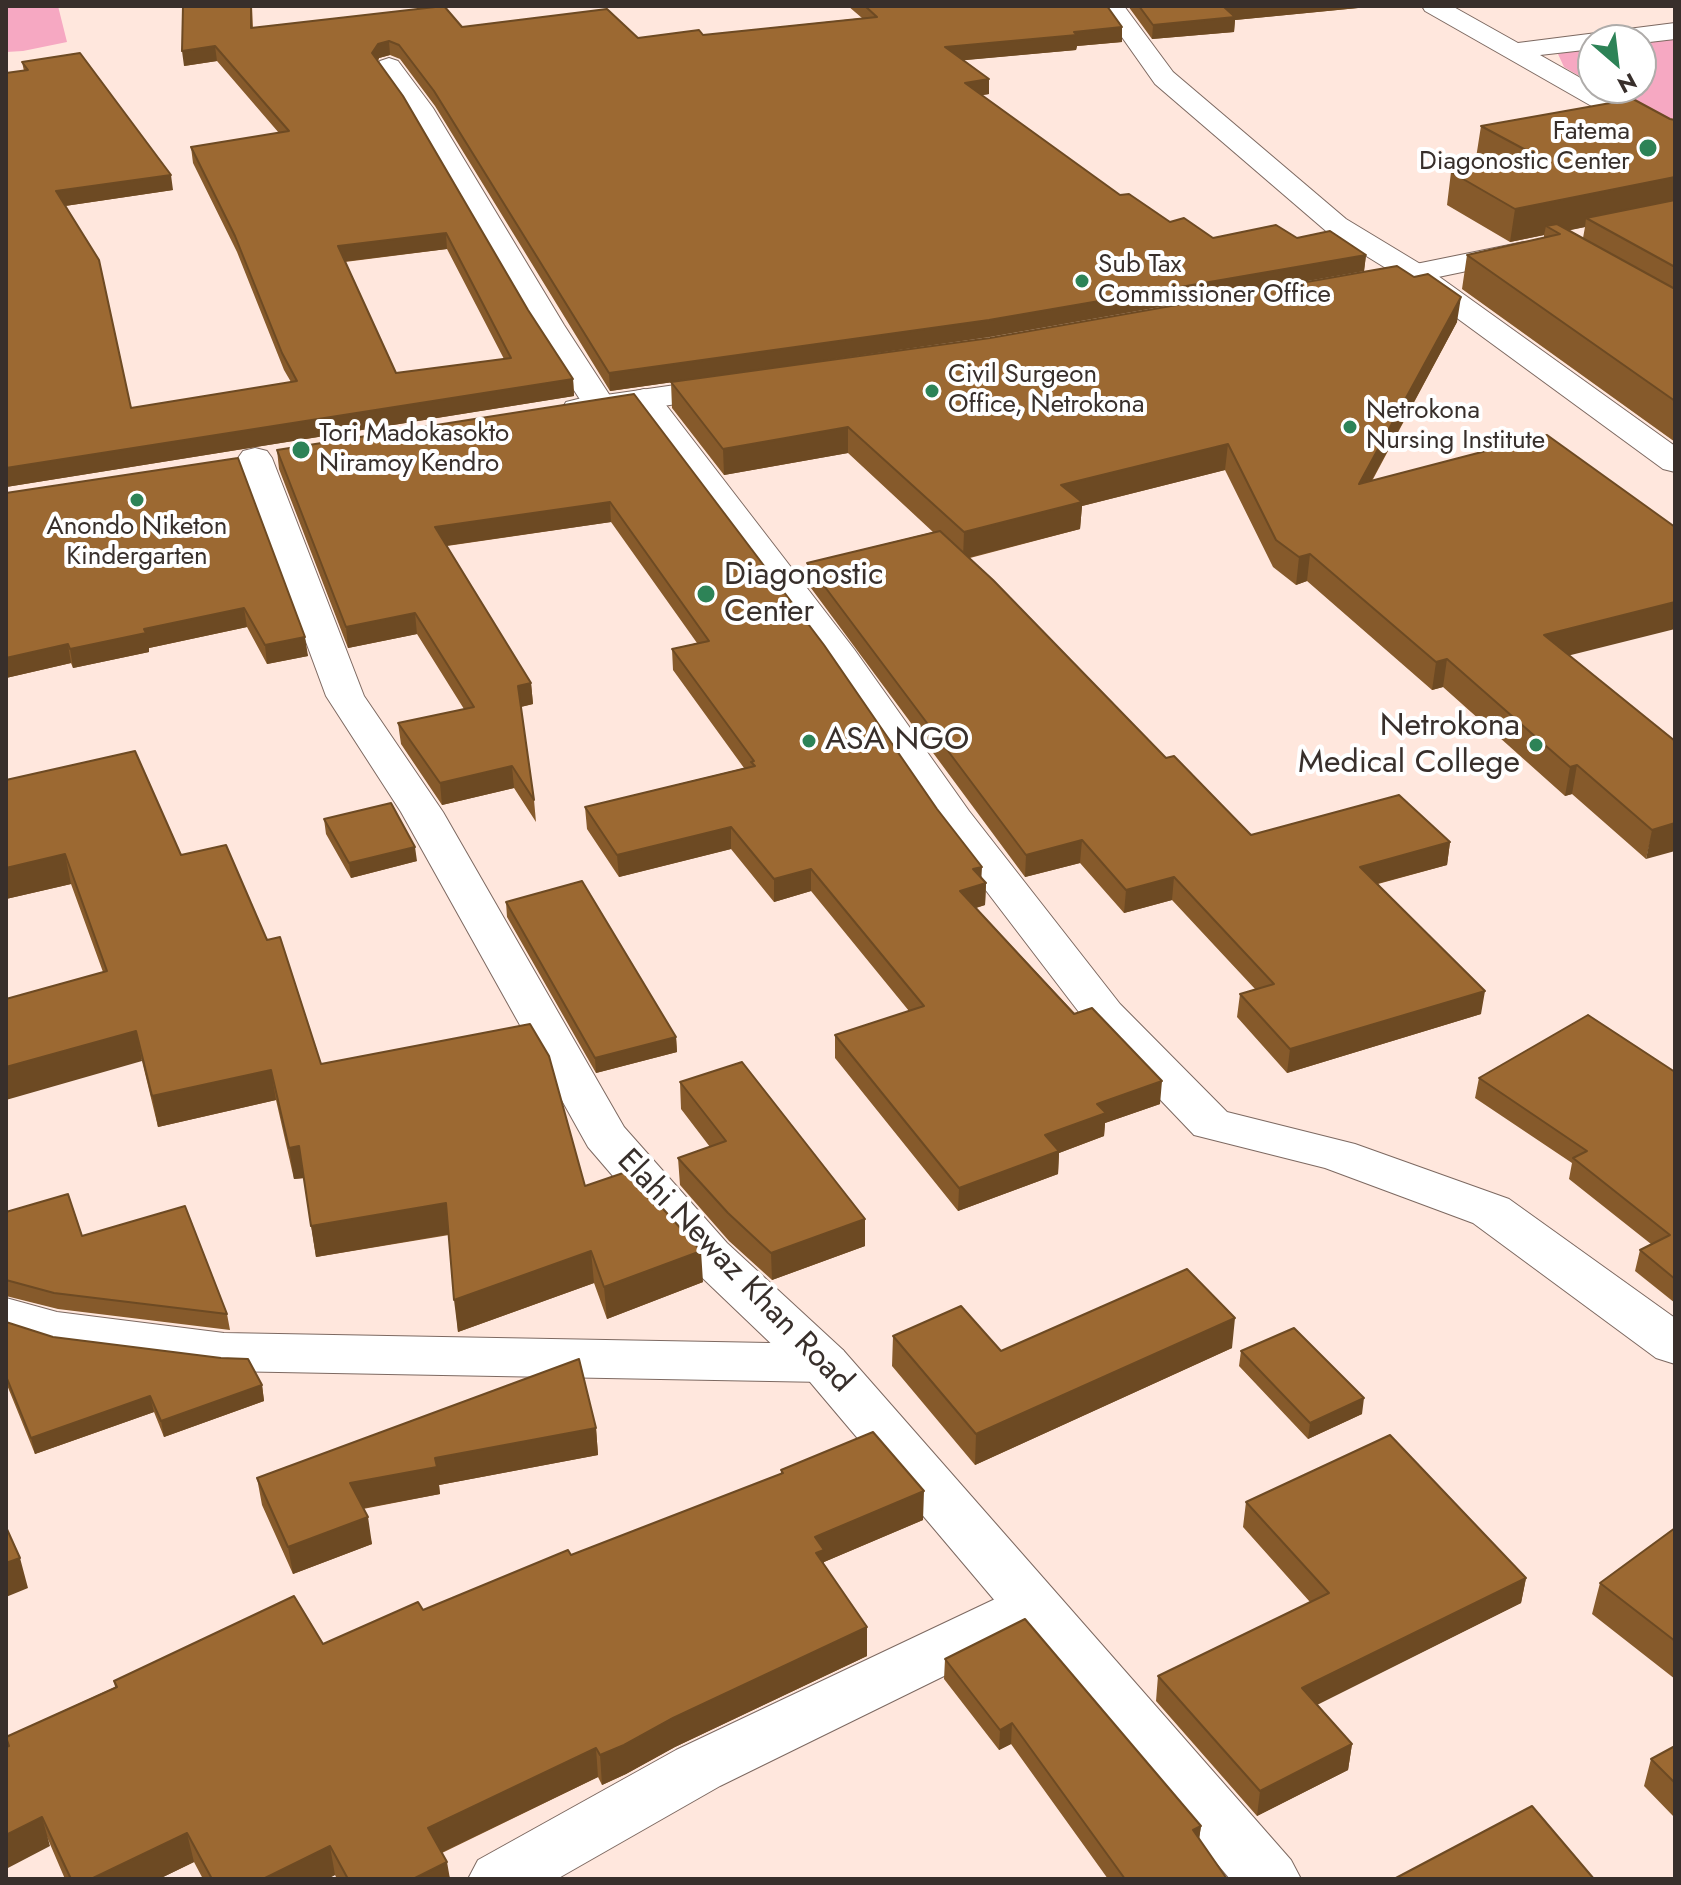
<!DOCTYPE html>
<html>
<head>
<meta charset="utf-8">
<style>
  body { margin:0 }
  #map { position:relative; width:1681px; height:1885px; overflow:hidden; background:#ffe7dd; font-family:Jost,sans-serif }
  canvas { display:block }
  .frame { position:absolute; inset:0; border:8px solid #382f2b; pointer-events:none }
  .north { position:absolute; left:1577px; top:24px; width:80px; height:80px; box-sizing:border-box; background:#fff; border:2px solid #afacaa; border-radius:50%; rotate:152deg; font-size:22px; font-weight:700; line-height:32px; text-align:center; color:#382f2b }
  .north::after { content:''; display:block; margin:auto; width:28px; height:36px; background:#2d8357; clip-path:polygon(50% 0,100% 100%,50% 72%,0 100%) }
</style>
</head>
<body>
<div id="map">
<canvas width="1681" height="1885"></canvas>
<div class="frame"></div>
<div class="north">N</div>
</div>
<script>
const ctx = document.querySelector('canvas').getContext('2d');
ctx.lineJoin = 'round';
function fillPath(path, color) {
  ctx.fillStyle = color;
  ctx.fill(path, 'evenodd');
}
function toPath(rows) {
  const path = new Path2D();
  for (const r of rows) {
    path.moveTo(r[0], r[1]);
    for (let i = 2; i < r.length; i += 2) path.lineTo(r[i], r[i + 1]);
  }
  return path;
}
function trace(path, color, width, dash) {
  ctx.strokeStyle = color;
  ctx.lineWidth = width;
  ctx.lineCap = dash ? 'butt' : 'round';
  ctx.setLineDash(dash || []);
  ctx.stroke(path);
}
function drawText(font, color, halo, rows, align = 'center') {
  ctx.font = font + ' Jost,sans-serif';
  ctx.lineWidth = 8;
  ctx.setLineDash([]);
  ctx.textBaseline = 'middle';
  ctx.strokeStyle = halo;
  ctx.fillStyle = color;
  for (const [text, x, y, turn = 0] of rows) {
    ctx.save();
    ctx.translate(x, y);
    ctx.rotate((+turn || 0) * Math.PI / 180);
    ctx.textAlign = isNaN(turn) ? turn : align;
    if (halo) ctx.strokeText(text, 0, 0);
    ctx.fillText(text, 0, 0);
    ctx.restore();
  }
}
fillPath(toPath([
  [6,6,58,6,67,42,23,51,6,52],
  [1675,38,1675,131,1599,88,1641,88,1641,41],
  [1593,45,1593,84,1564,67,1558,54]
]), '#f6a8c2');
const minor = toPath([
  [1100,6,1124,6,1173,72,1346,219,1427,268,1675,446,1675,472,1663,469,1405,280,1326,231,1155,84,1100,6],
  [1422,6,1452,6,1518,43,1675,23,1675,39,1641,43,1641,40,1593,40,1593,49,1540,55,1593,85,1593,88,1599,88,1675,131,1675,150,1665,148,1504,56,1425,11,1422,6],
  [389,58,398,61,433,108,564,325,616,405,612,412,600,415,588,412,532,325,407,109,376,66,380,61,389,58],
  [644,389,656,392,854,649,969,811,1120,1004,1227,1112,1355,1144,1509,1199,1675,1318,1675,1364,1656,1358,1473,1223,1325,1168,1194,1135,1088,1024,939,829,827,664,628,399,632,392,644,389],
  [6,1298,57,1312,224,1333,824,1344,843,1350,850,1363,843,1376,824,1382,224,1371,57,1350,6,1334,6,1298],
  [1032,1584,1052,1591,1061,1607,1052,1623,720,1786,557,1879,468,1879,478,1860,676,1750,1012,1591,1032,1584]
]);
const tertiary = toPath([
  [1524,242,1534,245,1539,251,1534,257,1352,295,1341,292,1337,286,1341,280,1352,277,1524,242],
  [731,377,742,380,747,387,742,394,578,419,566,416,562,409,566,402,578,399,731,377],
  [255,448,267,451,272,458,364,696,443,812,624,1127,727,1243,843,1350,1291,1860,1301,1879,1230,1879,805,1376,691,1267,588,1147,401,812,326,696,238,458,243,451,255,448]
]);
trace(minor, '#7d6961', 2);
trace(tertiary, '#7d6961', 2);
fillPath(minor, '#fff');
fillPath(tertiary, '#fff');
fillPath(toPath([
  [252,6,253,28,462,27,638,38,703,35,862,18,848,6,1107,6,1122,27,1122,42,1077,46,1076,50,964,60,989,79,989,94,982,95,1120,195,1170,222,1213,238,1297,238,1366,255,1364,271,989,337,610,391,435,106,400,59,390,55,379,58,378,61,528,310,573,379,574,396,6,487,6,73,24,71,22,62,173,190,65,206,131,408,291,382,284,370,237,252,193,163,191,147,279,133,217,61,184,66],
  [447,249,504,359,396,373,345,262],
  [1128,6,1358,6,1358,8,1235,20,1234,32,1152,39],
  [1670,119,1675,120,1675,442,1462,289,1467,255,1544,238,1544,235,1510,242,1447,205,1451,172,1488,165,1476,158,1481,126],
  [1585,227,1583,238,1569,230],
  [1457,322,1372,481,1569,655,1675,741,1646,859,1572,794,1565,796,1443,687,1432,690,1307,581,1296,585,1273,567,1225,470,1082,506,1080,529,970,558,1166,758,1251,835,1450,842,1447,865,1378,884,1481,1014,1287,1073,1237,1017,1240,994,1255,989,1172,900,1124,913,1080,863,1025,877,808,584,807,563,933,532,848,453,724,475,672,408,671,382],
  [634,394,986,883,985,905,976,908,1160,1104,1105,1123,1104,1136,1059,1153,1058,1174,958,1211,835,1058,835,1035,909,1011,811,891,774,902,731,849,619,877,587,829,585,807,744,768,673,670,672,649,697,643,611,522,447,546,531,683,533,704,521,707,534,800,536,822,514,788,442,805,401,744,398,723,464,709,417,634,348,648,279,469,277,450],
  [238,458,308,656,267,664,247,627,149,648,149,652,73,668,71,663,6,678],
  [6,780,181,855,321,1064,585,1186,703,1282,607,1319,594,1283,458,1332,449,1235,316,1257,304,1178,294,1179,276,1100,158,1127,142,1061,103,972,71,884,6,899],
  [324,819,417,861,351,878,326,834],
  [506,902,676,1037,677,1052,596,1073,507,917],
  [1675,1072,1675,1303,1635,1271,1640,1250,1651,1244,1569,1179,1572,1163,1475,1098,1479,1078],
  [680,1082,865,1219,865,1246,772,1280,729,1241,680,1185,678,1158,710,1147,681,1109],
  [6,1212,227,1314,230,1330,58,1309,6,1296],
  [6,1322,53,1337,262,1385,264,1401,164,1437,154,1412,35,1454,7,1385,6,1385],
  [893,1336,1001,1351,1232,1348,975,1465,892,1366],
  [1241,1351,1362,1414,1308,1439,1239,1366],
  [596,1428,598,1455,439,1485,440,1494,363,1509,372,1544,293,1574,262,1505,257,1478],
  [781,1470,923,1520,824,1562,824,1565,867,1627,867,1656,675,1747,626,1774,602,1785,598,1777,442,1853,450,1879,337,1879,335,1875,327,1879,203,1879,194,1862,159,1879,65,1879,8,1746,6,1737,115,1687,114,1681,323,1644,423,1610,571,1555,781,1474],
  [1246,1502,1526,1578,1521,1603,1317,1704,1352,1744,1348,1770,1257,1816,1156,1701,1158,1676,1310,1602,1243,1527],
  [1675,1528,1675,1679,1592,1614,1600,1583],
  [945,1659,1201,1826,1199,1839,1227,1879,1108,1879,1011,1744,999,1750,944,1679],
  [1675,1746,1675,1818,1644,1786,1651,1759]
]), '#865a2b');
fillPath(toPath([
  [1235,6,1358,6,1358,8,1235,20,1234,32,1152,39,1153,25,1224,7],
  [1122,27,1122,42,1077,46,1076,50,945,62,945,47,1074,32],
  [389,41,390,55,379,58,374,68,372,53,378,44],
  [215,46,217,61,184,66,182,51],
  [989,79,989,94,965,98,965,83],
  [171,175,173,190,58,207,56,191],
  [1675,177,1675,209,1586,218,1585,227,1557,233,1546,226,1544,235,1510,242,1515,209],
  [446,233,447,249,340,262,338,246],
  [1366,255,1364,271,989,337,610,391,609,373],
  [1461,297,1457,322,1355,511,1359,484],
  [573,379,574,396,6,487,6,468],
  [848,427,848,453,724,475,723,449],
  [1228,444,1225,470,1082,506,1080,529,963,559,964,532,1061,485],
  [610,502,611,522,437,547,435,527],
  [1310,554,1307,581,1296,585,1299,557],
  [1675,602,1675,629,1539,663,1544,635],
  [244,608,247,627,149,648,149,652,73,668,70,649,144,629],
  [415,613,417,634,348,648,346,627],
  [305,637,308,656,267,664,265,645],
  [68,644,71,663,6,678,6,658],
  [1447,659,1443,687,1432,690,1436,662],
  [531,683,533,704,520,707,518,686],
  [1577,765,1572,794,1565,796,1570,767],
  [512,766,514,788,442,805,440,783],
  [1675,823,1675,851,1646,859,1652,830],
  [731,827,731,849,619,877,617,855],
  [1082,840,1080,863,1025,877,1026,855],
  [1450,842,1447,865,1357,889,1360,867],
  [415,847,417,861,351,878,349,863],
  [65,854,71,884,6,899,6,868],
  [982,867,981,885,986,883,985,905,959,913,960,891,973,869],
  [811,869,811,891,774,902,774,879],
  [1174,877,1172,900,1124,913,1126,890],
  [1485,991,1481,1014,1287,1073,1290,1049],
  [136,1031,142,1061,6,1100,6,1067],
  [676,1037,677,1052,596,1073,595,1058],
  [271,1070,276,1100,158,1127,152,1096],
  [1162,1081,1160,1104,1105,1123,1104,1136,1059,1153,1058,1174,958,1211,959,1188,1097,1104],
  [299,1146,304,1178,294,1179,289,1148],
  [446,1203,450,1234,316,1257,311,1226],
  [865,1219,865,1246,772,1280,771,1253],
  [591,1251,594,1283,458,1332,454,1300],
  [701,1251,703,1282,607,1319,604,1287],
  [1235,1318,1232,1348,975,1465,976,1434],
  [262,1385,264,1401,164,1437,161,1421],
  [150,1396,154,1412,35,1454,31,1438],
  [1364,1398,1362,1414,1308,1439,1310,1423],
  [596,1428,598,1455,439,1485,440,1494,354,1510,350,1483,435,1458],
  [924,1491,923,1520,824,1562,824,1579,816,1582,815,1537],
  [368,1517,372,1544,293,1574,288,1547],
  [20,1558,28,1588,6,1597,6,1563],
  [1526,1578,1521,1603,1299,1714,1302,1688],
  [867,1627,867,1656,675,1747,626,1774,602,1785,600,1755,673,1718],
  [1012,1723,1011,1744,999,1750,1000,1730],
  [1352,1744,1348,1770,1257,1816,1260,1791],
  [596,1748,598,1777,432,1857,428,1828],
  [42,1817,50,1846,6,1869,6,1835],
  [1201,1826,1198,1846,1193,1830],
  [187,1833,194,1862,159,1879,91,1879],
  [330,1846,335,1875,327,1879,263,1879],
  [447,1862,450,1879,413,1879]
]), '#6d4a23');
const building = toPath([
  [183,6,251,6,251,28,444,6,462,27,607,9,638,38,699,30,703,35,877,17,865,6,1107,6,1122,27,1074,32,1077,35,945,47,989,79,965,83,1120,195,1129,194,1170,222,1184,218,1213,238,1276,225,1297,238,1330,231,1366,255,989,320,609,373,434,91,399,45,389,41,378,44,372,53,403,96,528,310,573,379,6,468,6,73,28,70,22,62,80,53,171,175,56,191,99,260,131,408,297,381,282,353,235,236,191,147,289,131,215,46,182,51,183,6],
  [446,233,511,358,396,373,338,246,446,233],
  [1139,6,1235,6,1224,7,1235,17,1153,25,1139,6],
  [1633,99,1670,119,1675,120,1675,177,1515,209,1451,172,1535,155,1481,126,1633,99],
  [1675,200,1675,267,1586,218,1675,200],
  [1557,224,1675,289,1675,401,1467,255,1560,234,1546,226,1557,224],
  [1397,266,1414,277,1428,274,1461,297,1359,484,1547,435,1675,527,1675,602,1544,635,1675,741,1675,823,1652,830,1577,765,1570,767,1447,659,1436,662,1310,554,1299,557,1276,540,1228,444,1061,485,1082,502,964,532,848,427,723,449,671,382,990,338,1397,266],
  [634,394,824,645,937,809,982,867,973,869,986,883,960,891,1074,1014,1092,1008,1162,1081,1097,1104,1106,1113,1045,1135,1059,1151,959,1188,835,1035,924,1006,811,869,774,879,731,827,617,855,585,807,755,766,751,762,754,761,672,649,709,641,610,502,435,527,531,683,518,686,534,800,512,766,440,783,398,723,474,707,415,613,346,627,277,450,634,394],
  [238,458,305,637,265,645,244,608,144,629,146,633,70,649,68,644,6,658,6,493,238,458],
  [940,531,993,580,1166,758,1174,756,1251,835,1399,795,1450,842,1360,867,1485,991,1290,1049,1240,994,1274,984,1174,877,1126,890,1082,840,1026,855,807,563,940,531],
  [135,751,181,855,226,845,267,940,280,937,321,1064,530,1024,549,1056,585,1186,629,1171,701,1251,604,1287,591,1251,454,1300,446,1203,311,1226,299,1146,289,1148,271,1070,152,1096,136,1031,6,1067,6,999,107,971,65,854,6,868,6,780,135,751],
  [391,803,415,847,349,863,324,819,391,803],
  [582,881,676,1037,595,1058,506,902,582,881],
  [1588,1015,1675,1072,1675,1279,1640,1250,1670,1235,1573,1158,1587,1151,1479,1078,1588,1015],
  [742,1062,865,1219,771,1253,728,1213,678,1158,726,1141,680,1082,742,1062],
  [68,1194,82,1236,185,1206,227,1314,54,1293,6,1280,6,1212,68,1194],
  [1187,1269,1235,1318,976,1434,893,1336,961,1306,1001,1351,1187,1269],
  [6,1322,53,1337,221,1358,248,1359,262,1385,161,1421,150,1396,31,1438,6,1376,6,1322],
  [1294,1328,1364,1398,1310,1423,1241,1351,1294,1328],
  [579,1359,596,1428,435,1458,437,1467,350,1483,368,1517,288,1547,257,1478,579,1359],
  [873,1432,924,1491,815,1537,824,1550,816,1553,867,1627,673,1718,624,1745,600,1755,596,1748,428,1828,447,1862,413,1879,348,1879,330,1846,263,1879,212,1879,187,1833,91,1879,71,1879,42,1817,6,1835,6,1747,9,1746,6,1737,117,1687,114,1681,294,1596,323,1644,418,1602,423,1610,568,1550,571,1555,783,1473,781,1470,873,1432],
  [1390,1435,1526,1578,1302,1688,1352,1744,1260,1791,1158,1676,1329,1593,1246,1502,1390,1435],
  [6,1527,20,1558,6,1563,6,1527],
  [1675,1528,1675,1641,1600,1583,1675,1528],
  [1025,1619,1201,1826,1193,1830,1227,1879,1125,1879,1012,1723,1000,1730,945,1659,1025,1619],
  [1675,1746,1675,1783,1651,1759,1675,1746],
  [1532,1806,1594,1879,1394,1879,1532,1806]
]);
fillPath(building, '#9c6932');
trace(building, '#6d4a23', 2);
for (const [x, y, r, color] of [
  [1648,148,10,"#2d8357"],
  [1082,281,8,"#2d8357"],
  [932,391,8,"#2d8357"],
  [1350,427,8,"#2d8357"],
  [301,450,10,"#2d8357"],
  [137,500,8,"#2d8357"],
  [706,594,10,"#2d8357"],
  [809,741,8,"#2d8357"],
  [1536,745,8,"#2d8357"]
]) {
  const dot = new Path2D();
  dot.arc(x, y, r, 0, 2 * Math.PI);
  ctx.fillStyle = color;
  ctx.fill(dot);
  trace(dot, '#fff', 3);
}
drawText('26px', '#382f2b', '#fff', [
  ["Fatema",1630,133,"right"],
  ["Diagonostic Center",1630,163,"right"],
  ["Sub Tax",1098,266],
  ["Commissioner Office",1098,296],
  ["Civil Surgeon",948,376],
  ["Office, Netrokona",948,406],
  ["Netrokona",1366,412],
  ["Nursing Institute",1366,442],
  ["Tori Madokasokto",319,435],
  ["Niramoy Kendro",319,465],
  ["Anondo Niketon",137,528,"center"],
  ["Kindergarten",137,558,"center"]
], 'left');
drawText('32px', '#382f2b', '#fff', [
  ["Diagonostic",724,576],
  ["Center",724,613],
  ["Netrokona",1520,727,"right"],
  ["Medical College",1520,764,"right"],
  ["ASA NGO",825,741]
], 'left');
drawText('32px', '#382f2b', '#fff', [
  ["Elahi Newaz Khan Road",734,1272,46]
]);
</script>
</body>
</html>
